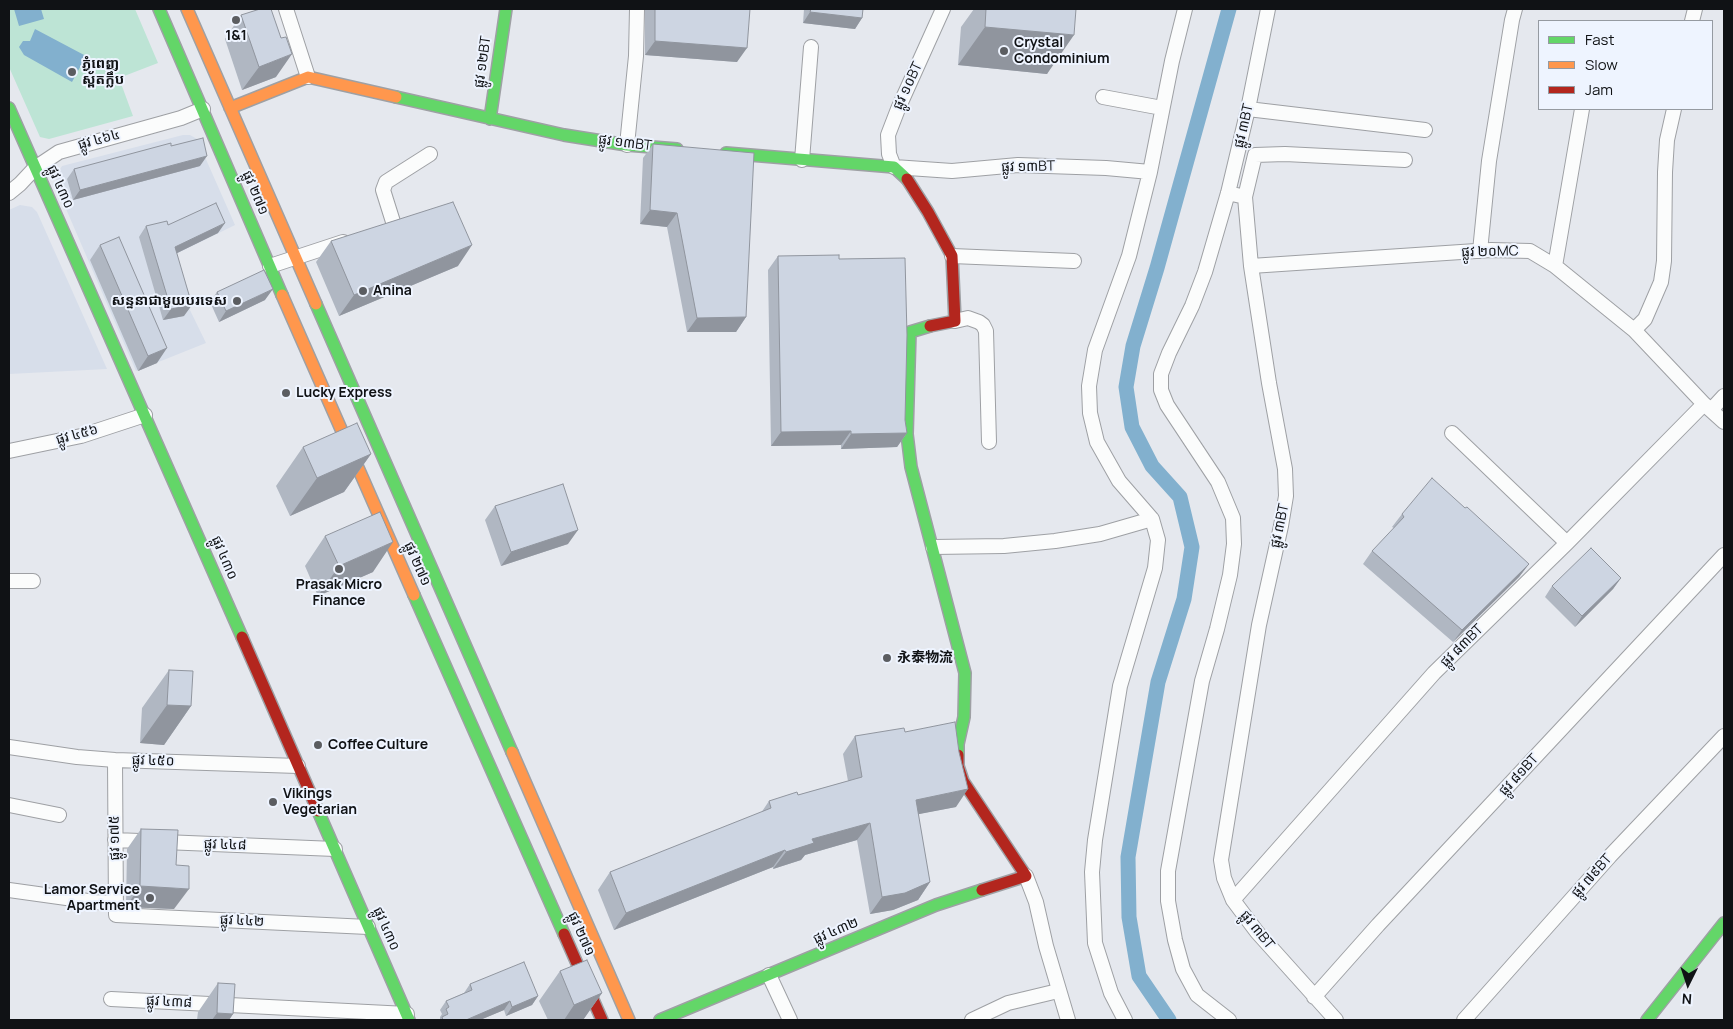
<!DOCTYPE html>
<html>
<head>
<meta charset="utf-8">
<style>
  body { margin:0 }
  #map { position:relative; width:1733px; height:1029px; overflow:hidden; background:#e5e8ee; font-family:Manrope,sans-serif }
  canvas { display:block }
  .frame { position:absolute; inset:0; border:10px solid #101215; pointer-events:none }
  .legend { position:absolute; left:1538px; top:20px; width:175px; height:90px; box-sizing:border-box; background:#eef4ff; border:1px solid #959aa1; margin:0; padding:6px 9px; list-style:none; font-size:15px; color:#101215 }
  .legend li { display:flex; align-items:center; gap:10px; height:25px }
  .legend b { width:25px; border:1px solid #959aa1 }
  .north { position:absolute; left:1663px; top:959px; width:50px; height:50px; -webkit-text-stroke:4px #eef4ff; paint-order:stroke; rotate:184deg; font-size:14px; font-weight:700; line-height:20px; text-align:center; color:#101215 }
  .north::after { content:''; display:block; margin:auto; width:18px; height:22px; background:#101215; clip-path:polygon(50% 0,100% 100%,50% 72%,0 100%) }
</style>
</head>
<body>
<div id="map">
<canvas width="1733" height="1029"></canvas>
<div class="frame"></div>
<ul class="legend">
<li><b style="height:6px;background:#63d668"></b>Fast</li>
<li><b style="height:6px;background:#ff974d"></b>Slow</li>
<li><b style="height:6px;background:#b3261e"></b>Jam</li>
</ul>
<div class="north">N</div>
</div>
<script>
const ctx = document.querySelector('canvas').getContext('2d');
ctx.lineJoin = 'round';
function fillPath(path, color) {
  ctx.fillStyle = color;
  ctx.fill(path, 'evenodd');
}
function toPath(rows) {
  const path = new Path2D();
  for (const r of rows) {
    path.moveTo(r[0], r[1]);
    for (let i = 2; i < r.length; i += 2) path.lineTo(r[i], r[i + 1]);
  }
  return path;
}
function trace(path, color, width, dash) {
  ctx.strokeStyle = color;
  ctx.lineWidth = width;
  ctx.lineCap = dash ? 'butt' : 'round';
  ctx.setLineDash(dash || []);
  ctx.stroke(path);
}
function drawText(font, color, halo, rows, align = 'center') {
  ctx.font = font + ' Manrope,"Noto Sans SC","Noto Sans Khmer",sans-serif';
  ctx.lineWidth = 4;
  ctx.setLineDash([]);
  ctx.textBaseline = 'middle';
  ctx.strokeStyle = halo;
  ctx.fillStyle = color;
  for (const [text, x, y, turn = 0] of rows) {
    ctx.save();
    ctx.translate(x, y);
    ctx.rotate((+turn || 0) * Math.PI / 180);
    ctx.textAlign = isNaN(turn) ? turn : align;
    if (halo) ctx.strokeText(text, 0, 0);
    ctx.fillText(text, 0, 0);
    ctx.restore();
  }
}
fillPath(toPath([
  [183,135,190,135,197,139,235,225,170,257,189,308,206,343,136,371,57,188,56,176,62,166],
  [20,205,32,207,37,212,107,369,9,374,9,210]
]), '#d7deea');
fillPath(toPath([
  [9,9,135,9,158,63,119,78,133,116,49,139,40,137,9,67]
]), '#bde4d5');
fillPath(toPath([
  [14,9,41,9,44,19,19,26],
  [35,29,86,56,72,82,24,55,19,47,23,41,30,41]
]), '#82b0ce');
trace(toPath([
  [1169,1020,1139,976,1129,917,1128,857,1158,682,1184,599,1192,547,1180,497,1152,466,1132,427,1126,387,1133,346,1157,268,1229,9]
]), '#82b0ce', 15);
const street = toPath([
  [286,9,308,77],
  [943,9,898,109,888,135,889,154,894,167,952,171,1018,165,1106,168,1150,172],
  [1692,21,1695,9],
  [1103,97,1162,108],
  [1248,109,1425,130],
  [627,145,636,56,637,9],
  [802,160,811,47],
  [9,193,20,184,35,168,59,152,181,118,203,109],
  [1228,193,1245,197,1251,266,1269,383,1285,469,1286,496,1281,526,1259,625,1221,860,1224,878,1233,900,1257,932,1336,1020],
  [1245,197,1255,155,1285,154,1405,160],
  [394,225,383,190,386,182,430,154],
  [1480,251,1489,161,1512,20,1515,9],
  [952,256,1074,261],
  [270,266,343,242],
  [1251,266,1491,250,1530,251,1555,266,1634,330,1704,404,1724,422],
  [1555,266,1582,109],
  [955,321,968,318,979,322,983,325,986,331,989,442],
  [1634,330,1645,319,1661,282,1664,261,1665,172,1667,140,1674,109],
  [1711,410,1724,396],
  [1452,433,1567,543],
  [9,451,81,436,145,415],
  [933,547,1004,546,1055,541,1100,534,1152,519],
  [9,581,33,581],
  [9,747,77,757,115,760,298,766],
  [115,760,116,915,368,927],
  [9,805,59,815],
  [115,840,335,849],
  [1026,876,1036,902,1046,946,1068,1020],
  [9,890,95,902,116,903],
  [1233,900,1434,673,1567,543,1704,404],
  [769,975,790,1020],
  [1314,997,1378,925,1724,555],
  [111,999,407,1014],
  [972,1020,1008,1003,1058,991],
  [1125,1020,1111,993,1095,943,1092,872,1095,840,1120,686,1155,568,1158,540,1152,519,1119,481,1097,442,1090,413,1089,386,1095,350,1129,256,1150,172,1172,61,1185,9],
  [1229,1020,1197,995,1183,969,1175,940,1168,901,1168,871,1202,681,1217,629,1230,575,1234,544,1233,518,1218,482,1167,405,1161,390,1161,374,1169,353,1192,306,1205,272,1228,193,1248,109,1268,9],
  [1464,1020,1610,856,1724,736]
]);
const fast = toPath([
  [159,9,282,295],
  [396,97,564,135,627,145,677,149],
  [9,108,242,637],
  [490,119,506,9],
  [726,153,894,167,907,179],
  [316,304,512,752],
  [930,326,910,332,907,434,911,467,965,673,964,717,958,744,958,755],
  [414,595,564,934],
  [318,811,409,1020],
  [660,1020,936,905,982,890],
  [1647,1020,1724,923]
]);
const slow = toPath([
  [187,9,316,304],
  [230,108,308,77,396,97],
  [282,295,414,595],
  [512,752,629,1020]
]);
const jam = toPath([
  [907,179,928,212,952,256,955,321,930,326],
  [242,637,318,811],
  [958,755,958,766,963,781,1026,876,982,890],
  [564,934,602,1020]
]);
trace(street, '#9ea0a4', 16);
trace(fast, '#9ea0a4', 14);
trace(slow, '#9ea0a4', 14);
trace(jam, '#9ea0a4', 14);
trace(street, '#fbfcfc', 14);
trace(fast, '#63d668', 11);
trace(slow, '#ff974d', 11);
trace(jam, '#b3261e', 11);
fillPath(toPath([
  [645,9,750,9,737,62,645,55],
  [804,9,863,9,862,18,855,29,803,23],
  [974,9,1076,9,1047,74,958,65,961,27],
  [241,15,276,77,242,90,225,39],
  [653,144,746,317,736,332,687,332,667,227,640,224,643,158],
  [171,146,200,166,73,200,67,179,74,169],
  [168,225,218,233,177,253,184,316,163,320,139,237,146,226],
  [331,241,458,266,339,316,316,262],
  [100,245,157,363,138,371,90,260],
  [778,256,839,259,905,420,907,433,897,447,841,449,841,445,771,446,768,270],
  [217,292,265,300,219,322,210,302],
  [303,447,371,454,344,492,290,516,276,486],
  [495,506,568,544,501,566,485,520],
  [1402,514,1529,564,1519,577,1453,642,1363,564,1372,551,1394,528,1392,527],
  [325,536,373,572,318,596,305,566],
  [1621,578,1613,589,1575,627,1545,597,1552,586],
  [169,670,191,706,164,745,140,743,142,708],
  [905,732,956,807,918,814,930,882,918,900,893,910,870,914,857,840,805,855,801,860,773,869,773,867,614,930,598,890,610,872,761,813,769,801,798,795,848,781,843,754,855,736],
  [141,829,176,865,174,909,126,907,127,849],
  [560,971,602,993,583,1020,548,1020,539,1001],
  [218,983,233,1014,229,1020,197,1020,198,1012],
  [470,984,538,996,532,1005,506,1016,504,1010,480,1020,439,1020,440,1019,440,1017,442,1014,440,1010,446,1001,464,993]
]), '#b0b7c2');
fillPath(toPath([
  [810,12,862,18,855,29,803,23],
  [985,27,1074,35,1047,74,958,65],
  [655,41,747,48,737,62,645,55],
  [292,54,276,77,242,90,259,67],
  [207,156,200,166,73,200,80,190],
  [650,210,677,213,667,227,640,224],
  [225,223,218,233,167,258,175,247],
  [472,245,458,266,339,316,354,295],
  [273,289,265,300,219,322,226,311],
  [192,305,184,316,163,320,171,309],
  [746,317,736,332,687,332,697,318],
  [167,348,157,363,138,371,148,356],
  [851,431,841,445,771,446,781,432],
  [907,433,897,447,841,449,851,434],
  [371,454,344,492,290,516,317,478],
  [578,530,568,544,501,566,511,552],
  [393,542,373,572,318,596,339,566],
  [1529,564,1519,577,1453,642,1462,630],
  [1621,578,1613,589,1575,627,1582,616],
  [167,705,191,706,164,745,140,743],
  [968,789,956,807,904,817,916,800],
  [870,823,857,840,805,855,801,860,773,869,786,852,812,839],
  [785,850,773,867,614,930,626,913],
  [930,882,918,900,893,910,870,914,882,897],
  [140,886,189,889,174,909,126,907],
  [602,993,583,1020,564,1020,574,1005],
  [538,996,532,1005,506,1016,512,1007],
  [510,1001,504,1010,480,1020,466,1020],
  [217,1013,233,1014,229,1020,212,1020]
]), '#90959e');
const building = toPath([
  [260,9,271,9,281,38,286,37,292,54,259,67,241,15,260,9],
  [655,9,750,9,747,48,655,41,655,9],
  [811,9,863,9,862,18,810,12,811,9],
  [986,9,1076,9,1074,35,985,27,986,9],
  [203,138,207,156,80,190,74,169,171,143,171,146,203,138],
  [653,144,754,153,746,317,697,318,677,213,650,210,653,144],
  [453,202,472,245,354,295,331,241,453,202],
  [216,203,225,223,175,247,192,305,171,309,146,226,167,221,168,225,216,203],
  [119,237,167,348,148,356,100,245,119,237],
  [839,255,839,259,905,258,907,335,905,420,907,433,851,434,851,431,781,432,778,256,839,255],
  [264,270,273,289,226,311,217,292,264,270],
  [357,423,371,454,317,478,303,447,357,423],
  [1432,478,1465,508,1467,507,1529,564,1462,630,1372,551,1404,517,1402,514,1432,478],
  [563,484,578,530,511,552,495,506,563,484],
  [380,512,393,542,339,566,325,536,380,512],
  [1591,548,1621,578,1582,616,1552,586,1591,548],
  [169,670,193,671,191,706,167,705,169,670],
  [955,722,959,752,968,789,916,800,930,882,905,893,882,897,870,823,812,839,814,843,786,852,785,850,626,913,610,872,771,808,769,801,797,792,798,795,862,777,855,736,904,728,905,732,955,722],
  [141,829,178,830,176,865,189,866,189,889,140,886,141,829],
  [587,960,602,993,574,1005,560,971,587,960],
  [524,962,538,996,512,1007,510,1001,466,1020,443,1020,442,1017,448,1014,446,1009,449,1007,446,1001,472,990,470,984,524,962],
  [218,983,235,984,233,1014,217,1013,218,983]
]);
fillPath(building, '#cdd5e2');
trace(building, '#90959e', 1);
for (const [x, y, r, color] of [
  [236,20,5,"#5b5d61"],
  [1004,51,5,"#5b5d61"],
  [72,72,5,"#5b5d61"],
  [363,291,5,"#5b5d61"],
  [237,301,5,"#5b5d61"],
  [286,393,5,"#5b5d61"],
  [339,569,5,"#5b5d61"],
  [887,658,5,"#5b5d61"],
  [318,745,5,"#5b5d61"],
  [273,802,5,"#5b5d61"],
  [150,898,5,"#5b5d61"]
]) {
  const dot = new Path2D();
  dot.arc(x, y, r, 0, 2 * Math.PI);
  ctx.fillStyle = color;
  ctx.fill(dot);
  trace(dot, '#eef4ff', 2);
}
drawText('bold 14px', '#101215', '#eef4ff', [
  ["1&1",236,36,"center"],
  ["Crystal",1014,43],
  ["Condominium",1014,59],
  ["ភ្នំពេញ",82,64],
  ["ស្ព័តក្លឹប",82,80],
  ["Anina",373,291],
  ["សន្ទនាជាមួយបរទេស",227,301,"right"],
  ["Lucky Express",296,393],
  ["Prasak Micro",339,585,"center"],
  ["Finance",339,601,"center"],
  ["永泰物流",897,658],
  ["Coffee Culture",328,745],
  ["Vikings",283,794],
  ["Vegetarian",283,810],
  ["Lamor Service",140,890,"right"],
  ["Apartment",140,906,"right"]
], 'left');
drawText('14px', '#101215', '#eef4ff', [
  ["ផ្លូវ ១២BT",483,62,-82],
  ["ផ្លូវ ១០BT",908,86,-65],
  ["ផ្លូវ ៣BT",1244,126,-77],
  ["ផ្លូវ ៤៦៤",99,140,-15],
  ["ផ្លូវ ១៣BT",625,143,7],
  ["ផ្លូវ ១៣BT",1028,167,-1],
  ["ផ្លូវ ៤៣០",60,187,66],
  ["ផ្លូវ ២៧១",255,193,67],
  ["ផ្លូវ ២០MC",1490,252,-1],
  ["ផ្លូវ ៤៥៦",77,435,-15],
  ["ផ្លូវ ៣BT",1280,526,-78],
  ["ផ្លូវ ៤៣០",224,558,67],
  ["ផ្លូវ ២៧១",417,564,66],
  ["ផ្លូវ ៨៣BT",1462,646,-45],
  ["ផ្លូវ ៤៥០",153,761,2],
  ["ផ្លូវ ៨១BT",1519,775,-47],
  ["ផ្លូវ ១៧៥",115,838,-91],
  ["ផ្លូវ ៤៤៨",225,845,2],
  ["ផ្លូវ ៧៩BT",1592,876,-48],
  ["ផ្លូវ ៤៤២",242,921,3],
  ["ផ្លូវ ៤៣០",386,929,66],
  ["ផ្លូវ ៣BT",1257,930,51],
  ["ផ្លូវ ៤៣២",836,931,-23],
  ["ផ្លូវ ២៧១",581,934,66],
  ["ផ្លូវ ៤៣៨",169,1002,3]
]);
</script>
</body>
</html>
